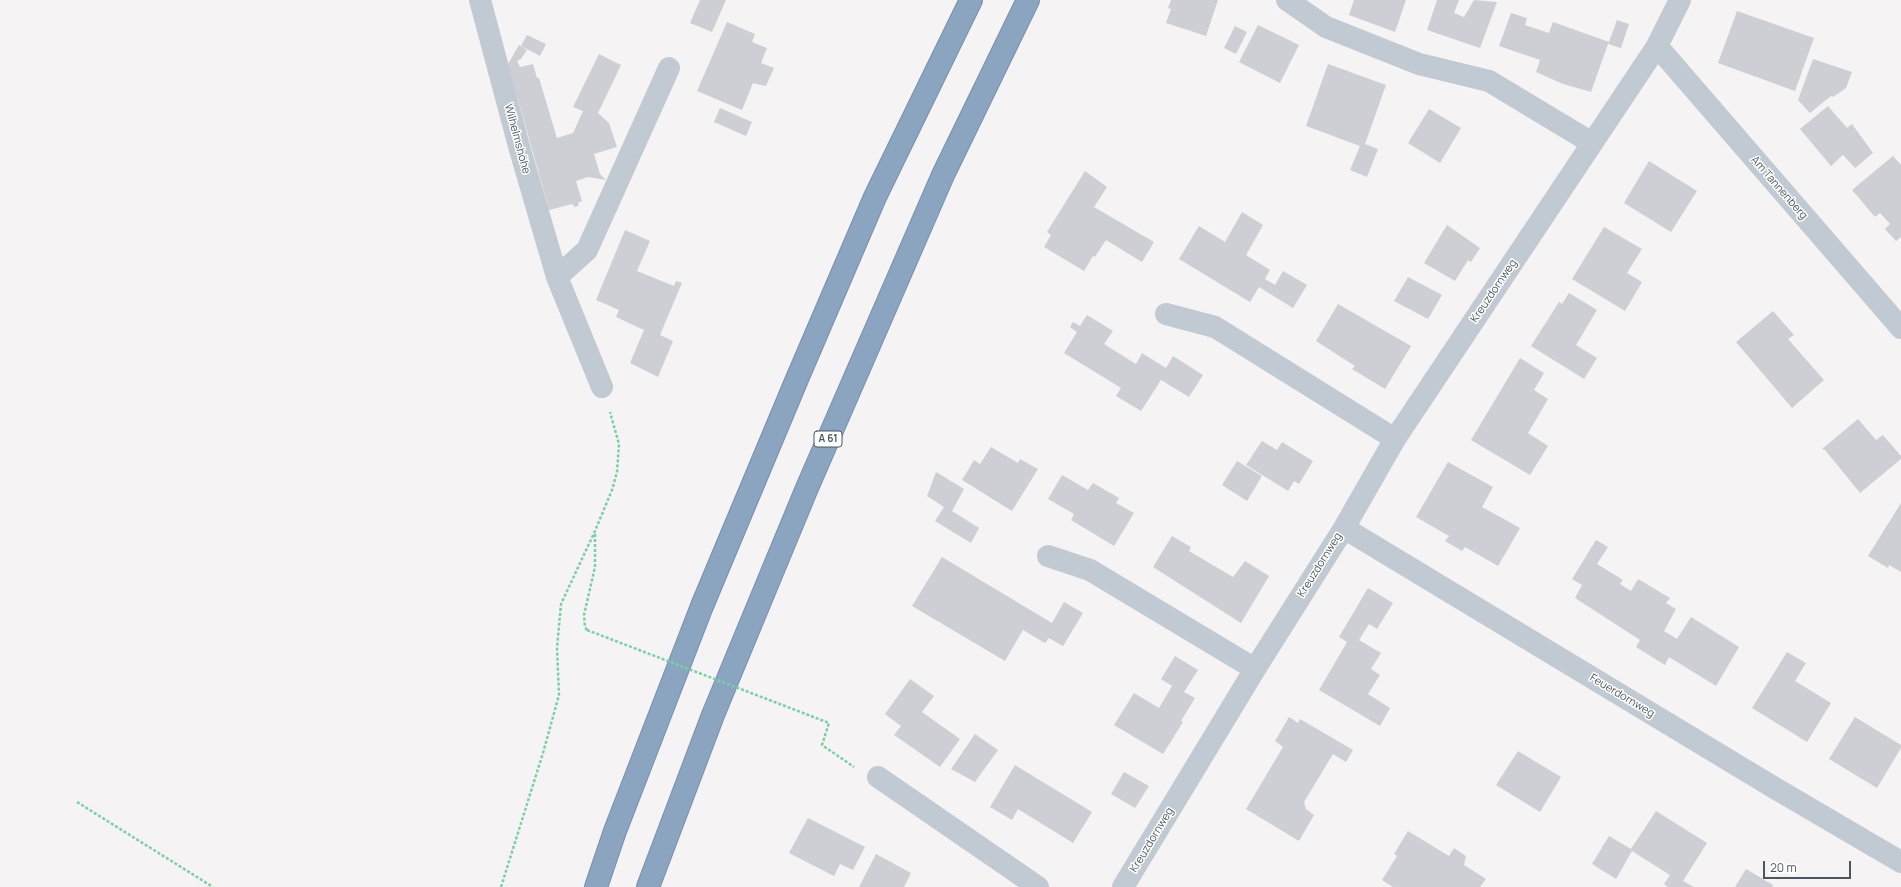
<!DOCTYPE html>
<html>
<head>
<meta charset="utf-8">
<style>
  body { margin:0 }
  #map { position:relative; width:1901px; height:887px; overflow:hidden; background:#f5f3f3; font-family:Manrope,sans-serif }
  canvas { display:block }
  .scale { position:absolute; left:1763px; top:861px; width:88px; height:18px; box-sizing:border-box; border:2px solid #4a5661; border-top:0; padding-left:5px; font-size:12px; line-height:14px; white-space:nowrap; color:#4a5661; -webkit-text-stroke:3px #fff; paint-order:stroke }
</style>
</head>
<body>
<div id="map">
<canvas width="1901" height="887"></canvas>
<div class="scale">20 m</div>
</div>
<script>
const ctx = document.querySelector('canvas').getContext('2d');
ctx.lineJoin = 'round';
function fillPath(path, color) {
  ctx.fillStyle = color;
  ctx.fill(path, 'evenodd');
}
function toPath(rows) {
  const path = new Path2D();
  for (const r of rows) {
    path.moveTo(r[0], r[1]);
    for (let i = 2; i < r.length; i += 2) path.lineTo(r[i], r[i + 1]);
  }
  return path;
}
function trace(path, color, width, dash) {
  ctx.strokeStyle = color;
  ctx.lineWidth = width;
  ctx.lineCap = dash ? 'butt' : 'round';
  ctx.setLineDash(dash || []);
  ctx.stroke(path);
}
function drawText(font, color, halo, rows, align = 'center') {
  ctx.font = font + ' Manrope,sans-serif';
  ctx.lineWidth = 3;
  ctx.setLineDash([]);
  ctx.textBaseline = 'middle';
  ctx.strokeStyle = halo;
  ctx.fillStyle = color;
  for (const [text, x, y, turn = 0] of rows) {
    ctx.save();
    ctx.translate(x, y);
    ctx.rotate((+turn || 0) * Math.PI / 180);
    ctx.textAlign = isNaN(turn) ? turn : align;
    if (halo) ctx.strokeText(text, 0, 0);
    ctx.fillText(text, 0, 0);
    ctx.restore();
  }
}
fillPath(toPath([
  [700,0,726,0,712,32,690,23],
  [1171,0,1218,0,1206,36,1166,23,1171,9,1168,8],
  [1354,0,1406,0,1395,32,1349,15],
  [1437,0,1459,0,1454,13,1464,17,1474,0,1497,2,1480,48,1427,30],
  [1737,11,1814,38,1795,91,1718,63],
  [1511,13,1527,18,1525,25,1549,33,1553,22,1609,42,1617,20,1629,24,1621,48,1608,44,1591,92,1563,84,1536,72,1540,60,1499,46],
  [727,22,755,34,752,42,767,48,761,63,774,68,766,86,753,83,742,110,697,91],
  [1258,25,1299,45,1280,83,1239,62],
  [1235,26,1247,32,1236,54,1224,48],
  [527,35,546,44,540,56,521,46],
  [519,45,527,50,521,59,517,61,520,67,533,64,537,78,539,78,557,138,573,133,583,111,573,107,599,54,621,65,598,113,609,123,617,147,594,154,600,174,606,180,588,177,576,181,582,201,579,202,578,206,575,207,572,204,549,210,508,64],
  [1813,59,1852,72,1846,88,1833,97,1831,96,1810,113,1798,100],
  [1328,64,1386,85,1365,144,1378,149,1367,177,1350,170,1360,146,1306,126],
  [1828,106,1847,128,1852,124,1873,153,1855,168,1843,155,1831,166,1800,129],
  [720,108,752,122,746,136,714,122],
  [1429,109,1461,128,1440,163,1408,143],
  [1893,156,1901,165,1901,237,1896,241,1885,229,1890,224,1880,213,1875,217,1852,190],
  [1649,161,1697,191,1671,232,1624,203],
  [1085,171,1107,187,1094,207,1154,242,1142,262,1106,240,1095,257,1093,256,1084,271,1044,247,1051,235,1047,232],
  [1242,212,1263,225,1246,255,1270,270,1265,279,1275,285,1283,271,1307,285,1293,308,1259,287,1250,302,1179,259,1199,226,1225,242],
  [1447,225,1480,248,1471,262,1468,260,1455,281,1424,263],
  [1604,227,1642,249,1627,273,1642,282,1625,311,1572,279],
  [625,230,650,241,637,271,674,286,676,281,682,283,660,335,673,341,658,377,630,363,644,330,616,317,619,310,596,300],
  [1408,277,1442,295,1428,319,1394,301],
  [1569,293,1597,310,1576,345,1597,358,1584,379,1531,346,1559,302,1562,304],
  [1338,304,1411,346,1385,389,1352,369,1355,366,1316,341],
  [1773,311,1794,335,1788,339,1824,380,1792,408,1736,342],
  [1087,315,1113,331,1104,344,1136,364,1142,353,1166,368,1173,356,1203,375,1189,397,1161,380,1141,411,1116,396,1121,388,1064,353,1077,332,1070,327,1073,322,1080,326],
  [1520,358,1544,373,1534,390,1548,399,1528,433,1548,446,1530,475,1471,440],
  [1858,419,1876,440,1883,435,1901,456,1901,459,1860,493,1825,450,1822,449],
  [1262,441,1277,450,1282,442,1313,461,1299,484,1294,481,1288,491,1246,465],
  [991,447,1018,463,1020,459,1038,469,1012,511,962,480,974,460,980,464],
  [1237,461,1262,476,1247,501,1222,485],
  [1448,462,1493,487,1482,507,1520,528,1498,566,1465,547,1462,551,1445,541,1449,536,1416,517],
  [936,472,964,489,952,511,979,528,971,543,935,521,944,507,927,496],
  [1062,475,1088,490,1093,483,1119,498,1116,503,1134,513,1114,546,1071,520,1074,514,1048,499],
  [1901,503,1901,572,1889,565,1888,568,1868,556],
  [1172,536,1191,547,1189,551,1233,577,1245,561,1269,576,1241,623,1153,567],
  [1596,540,1608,547,1597,564,1623,580,1620,584,1631,591,1638,579,1670,598,1666,603,1676,609,1664,631,1677,639,1691,617,1739,647,1716,686,1669,657,1665,665,1636,647,1640,640,1575,598,1582,585,1572,579],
  [942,557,1052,623,1064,602,1083,613,1063,646,1049,638,1045,643,1023,630,1005,661,912,606],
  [1368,588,1393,603,1377,629,1369,624,1359,640,1381,653,1371,669,1380,675,1368,694,1390,708,1380,726,1319,690,1347,642,1339,637],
  [1787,652,1806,663,1795,681,1831,703,1807,742,1752,708],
  [1175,656,1198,670,1184,692,1195,698,1181,721,1183,722,1163,754,1114,725,1134,693,1159,708,1172,686,1161,679],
  [910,679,934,696,922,712,960,739,940,767,894,735,901,726,885,714],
  [1289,717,1298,723,1300,719,1353,750,1346,762,1333,754,1304,802,1306,809,1314,815,1299,841,1246,809,1283,747,1275,741],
  [1855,717,1901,745,1901,748,1877,788,1829,759],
  [975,734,998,750,975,782,951,769],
  [1518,751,1561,777,1540,812,1496,785],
  [1015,765,1092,812,1073,843,1018,809,1012,820,990,807],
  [1124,772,1149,786,1135,808,1111,794],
  [1656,811,1707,843,1683,881,1694,887,1668,887,1664,884,1670,875,1632,851,1616,879,1592,864,1609,836,1631,849],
  [808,818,865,847,853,870,840,864,834,876,789,853],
  [1408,831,1449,856,1454,848,1466,856,1464,865,1486,879,1480,887,1393,887,1382,880,1397,856,1394,854],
  [876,854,911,873,904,887,859,887],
  [1746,869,1773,885,1772,887,1735,887]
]), '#cdcfd5');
const highway = toPath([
  [596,887,615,831,702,606,797,379,875,197,971,0],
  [648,887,713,715,807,488,943,175,1028,0]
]);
trace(highway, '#7690ad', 24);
trace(toPath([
  [587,630,585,627,584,615,595,567,595,532],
  [811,716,829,723,822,745,854,767],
  [77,802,213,887],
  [501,887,543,753,559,695,557,648,561,604,595,531,612,490,617,472,619,444,610,412]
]), '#7ad0a6', 2.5, [3, 2]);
trace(toPath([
  [480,0,520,150,557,277,602,387],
  [1287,0,1326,27,1419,64,1489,81,1592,143],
  [1657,46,1901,328],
  [557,277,587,250,669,68],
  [1166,314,1215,327,1395,439],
  [1344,528,1773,787,1901,862],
  [1048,556,1090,570,1255,669],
  [878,777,1038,887],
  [1123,887,1255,669,1344,528,1395,439,1657,46,1680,0]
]), '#c1cad2', 22);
trace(highway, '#8ba5c1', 22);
trace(toPath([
  [587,630,811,716]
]), '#7ad0a6', 2.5, [3, 2]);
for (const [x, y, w] of [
  [828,439,28]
]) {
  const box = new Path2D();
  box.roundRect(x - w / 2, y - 8, w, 16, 3);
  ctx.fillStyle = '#fff';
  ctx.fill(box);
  trace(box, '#4a5661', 1);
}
drawText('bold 10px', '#4a5661', null, [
  ["A 61",828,439]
]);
drawText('11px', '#4a5661', '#fff', [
  ["Wilhelmshöhe",517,139,75],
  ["Am Tannenberg",1779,188,49],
  ["Kreuzdornweg",1494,291,-56],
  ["Kreuzdornweg",1320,565,-58],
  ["Feuerdornweg",1622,696,31],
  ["Kreuzdornweg",1152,840,-59]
]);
</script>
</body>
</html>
